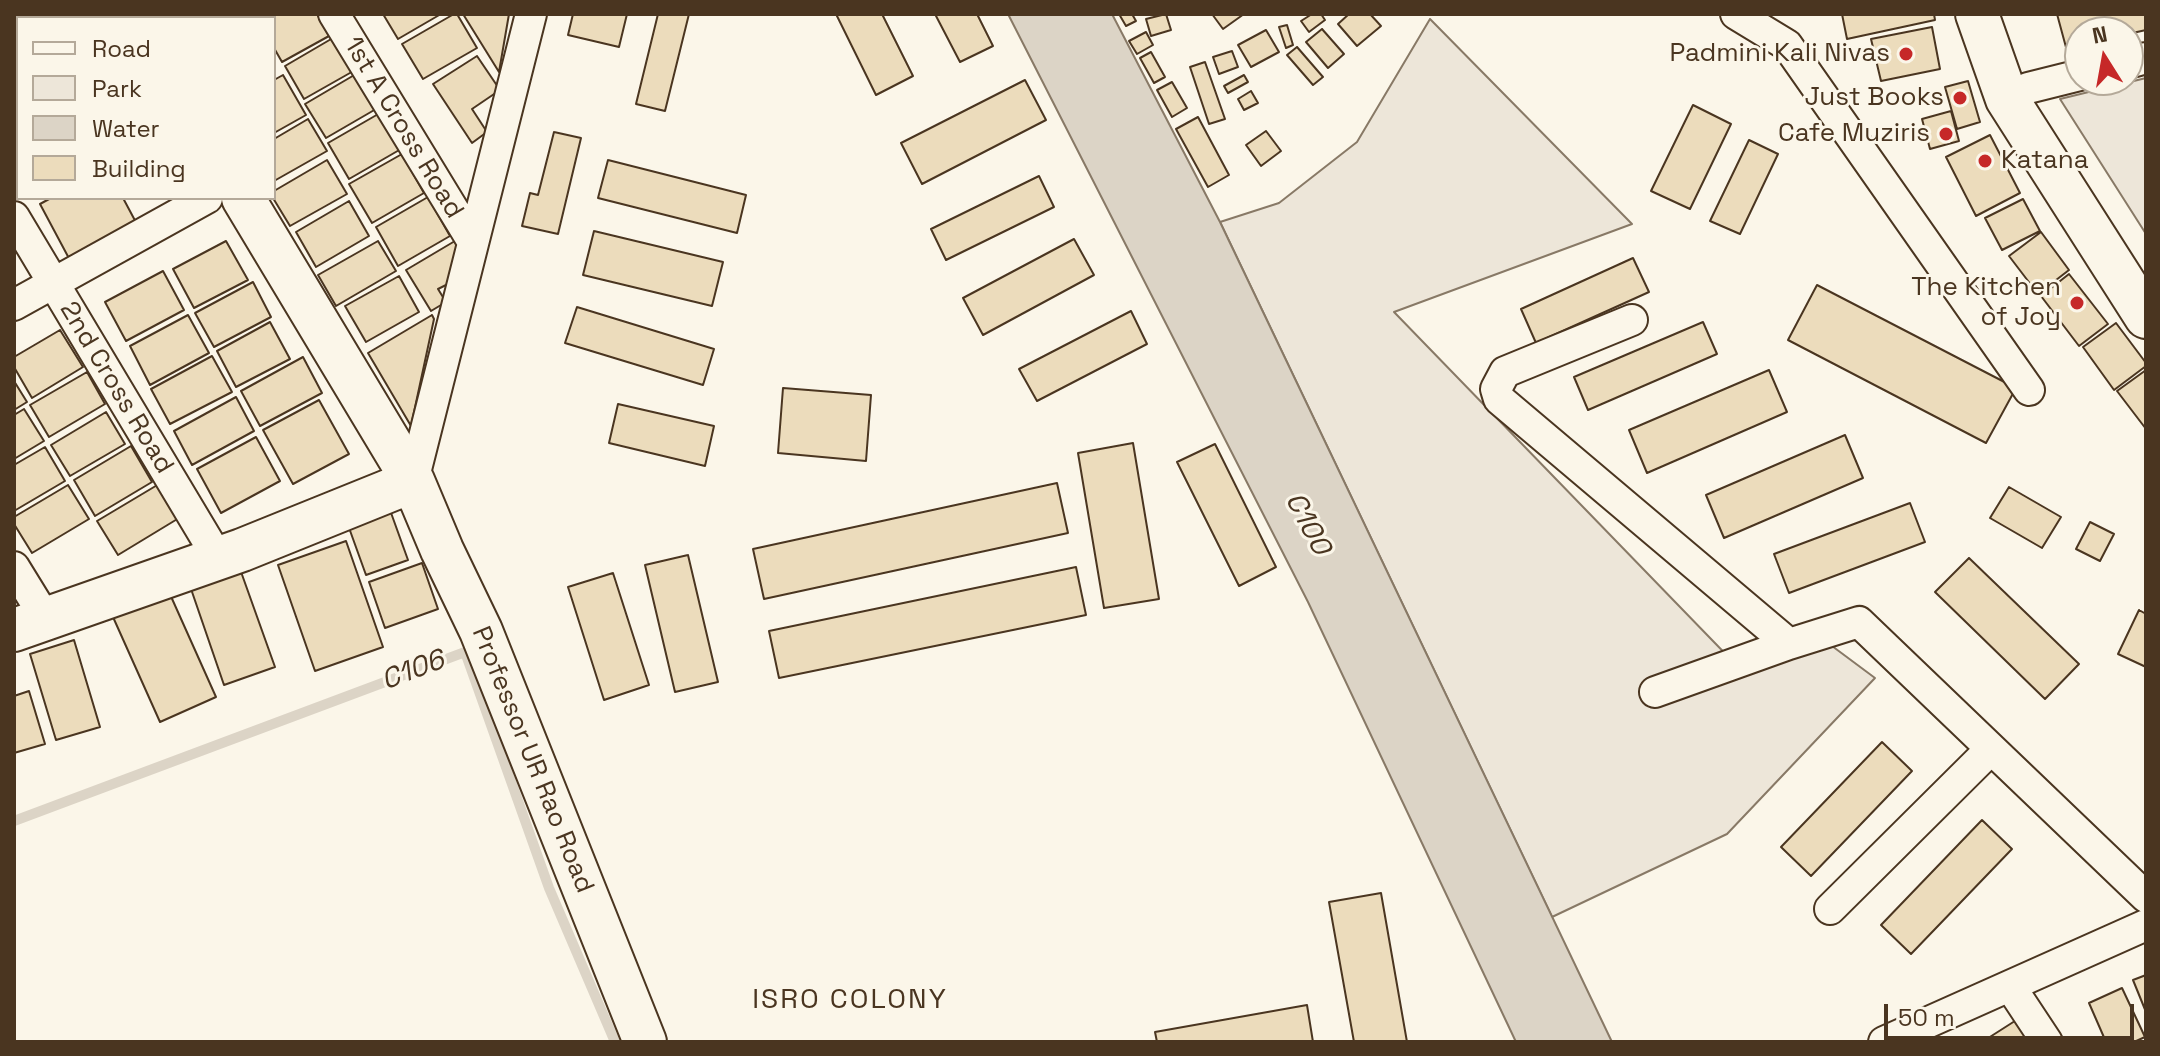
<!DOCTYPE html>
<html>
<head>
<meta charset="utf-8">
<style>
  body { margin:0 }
  #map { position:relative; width:2160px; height:1056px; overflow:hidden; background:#fbf6e9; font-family:"Space Grotesk",sans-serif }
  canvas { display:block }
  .frame { position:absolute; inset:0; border:16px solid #4a3520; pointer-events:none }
  .legend { position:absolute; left:16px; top:16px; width:260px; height:184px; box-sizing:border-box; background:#fbf6e9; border:2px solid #b4a999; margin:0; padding:10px 14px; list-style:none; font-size:24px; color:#4a3520 }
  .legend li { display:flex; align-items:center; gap:16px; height:40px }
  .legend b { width:40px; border:2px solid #b4a999 }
  .north { position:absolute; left:2064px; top:16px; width:80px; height:80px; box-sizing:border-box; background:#fbf6e9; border:2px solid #b4a999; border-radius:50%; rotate:349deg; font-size:22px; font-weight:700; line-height:32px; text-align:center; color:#4a3520 }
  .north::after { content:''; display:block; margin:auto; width:28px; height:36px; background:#c62828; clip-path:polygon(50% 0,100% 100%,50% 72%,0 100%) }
  .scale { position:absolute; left:1884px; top:1004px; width:250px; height:36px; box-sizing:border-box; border:4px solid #4a3520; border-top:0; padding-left:10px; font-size:24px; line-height:28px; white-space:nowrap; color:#4a3520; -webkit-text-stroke:6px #fbf6e9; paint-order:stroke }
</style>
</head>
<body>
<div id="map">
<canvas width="2160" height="1056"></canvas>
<div class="frame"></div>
<ul class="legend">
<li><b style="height:10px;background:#fbf6e9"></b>Road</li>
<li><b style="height:22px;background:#ede6d9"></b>Park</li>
<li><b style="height:22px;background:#dcd4c6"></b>Water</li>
<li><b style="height:22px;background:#ecdcbc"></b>Building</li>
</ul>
<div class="north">N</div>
<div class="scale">50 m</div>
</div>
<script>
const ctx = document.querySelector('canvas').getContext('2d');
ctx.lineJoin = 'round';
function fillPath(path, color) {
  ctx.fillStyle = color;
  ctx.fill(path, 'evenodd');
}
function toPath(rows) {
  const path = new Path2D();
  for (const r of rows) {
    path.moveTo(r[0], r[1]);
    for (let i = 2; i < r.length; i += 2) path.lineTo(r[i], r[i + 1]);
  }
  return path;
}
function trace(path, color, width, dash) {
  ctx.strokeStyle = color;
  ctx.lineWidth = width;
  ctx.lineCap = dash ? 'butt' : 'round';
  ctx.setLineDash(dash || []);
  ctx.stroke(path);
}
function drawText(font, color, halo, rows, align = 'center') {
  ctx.font = font + ' "Space Grotesk",sans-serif';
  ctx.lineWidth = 6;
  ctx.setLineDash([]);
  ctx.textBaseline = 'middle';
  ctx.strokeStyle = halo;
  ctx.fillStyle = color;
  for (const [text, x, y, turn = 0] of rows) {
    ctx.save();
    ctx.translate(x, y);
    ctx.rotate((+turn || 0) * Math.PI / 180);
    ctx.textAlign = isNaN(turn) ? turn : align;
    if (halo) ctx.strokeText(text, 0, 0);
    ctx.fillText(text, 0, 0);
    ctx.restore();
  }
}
const green = toPath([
  [1430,19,1632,224,1394,312,1744,673,1832,646,1875,678,1727,834,1552,917,1220,222,1279,203,1357,142,1430,19],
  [2146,78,2146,234,2060,99,2146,78]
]);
fillPath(green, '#ede6d9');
trace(green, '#887966', 2);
const water = toPath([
  [1008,14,1112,14,1220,222,1612,1042,1516,1042,1308,602,1008,14]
]);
fillPath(water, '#dcd4c6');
trace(water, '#887966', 2);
trace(toPath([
  [14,821,465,652,549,888,615,1042]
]), '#dcd4c6', 10);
const building = toPath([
  [198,14,244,14,246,18,191,18,198,14],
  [269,14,317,14,329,36,282,62,274,48,274,18,263,18,269,14],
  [383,14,441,14,398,39,383,14],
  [454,14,457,14,477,48,423,79,402,44,454,14],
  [463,14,509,14,499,72,463,14],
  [573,14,627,14,619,47,568,35,573,14],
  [658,14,689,14,665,111,636,104,658,14],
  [836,14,882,14,913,76,876,95,836,14],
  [935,14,977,14,993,46,960,62,935,14],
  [1119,14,1132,14,1136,21,1126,26,1119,14],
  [1166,14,1171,30,1151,36,1146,19,1166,14],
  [1212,14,1244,14,1223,29,1212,14],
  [1312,14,1321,14,1325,20,1309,32,1301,21,1312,14],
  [1349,14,1370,14,1381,26,1357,46,1338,24,1349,14],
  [1842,14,1934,14,1935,20,1847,39,1842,14],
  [2057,14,2146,14,2146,30,2128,34,2128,32,2080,32,2080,47,2067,51,2057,14],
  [1287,25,1293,45,1286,48,1279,27,1287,25],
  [1932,27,1940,69,1881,81,1871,39,1932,27],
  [1322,29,1344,54,1328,68,1306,42,1322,29],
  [1266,30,1279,52,1251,67,1238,45,1266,30],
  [1146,32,1153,45,1137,54,1129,41,1146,32],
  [338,35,357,69,304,99,285,66,338,35],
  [1297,47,1323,77,1313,85,1287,55,1297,47],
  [1232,51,1238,67,1219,74,1213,57,1232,51],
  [18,52,18,96,14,98,14,54,18,52],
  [1151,52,1165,77,1154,83,1140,58,1151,52],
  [477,56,500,90,472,109,487,132,472,143,433,84,477,56],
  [1205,62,1225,119,1209,124,1190,67,1205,62],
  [356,74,376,109,326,138,305,104,356,74],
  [283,75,306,115,274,133,274,80,283,75],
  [1244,75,1248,82,1228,93,1224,86,1244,75],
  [1025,80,1046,120,922,184,901,143,1025,80],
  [1968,81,1980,122,1957,129,1945,87,1968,81],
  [1172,82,1187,108,1172,117,1157,90,1172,82],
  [1251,91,1258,103,1244,110,1238,99,1251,91],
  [18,102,18,149,14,151,14,104,18,102],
  [1693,105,1731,124,1690,209,1651,191,1693,105],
  [1951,111,1959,141,1930,149,1922,119,1951,111],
  [380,113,401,149,349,179,328,143,380,113],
  [1198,117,1229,175,1208,187,1176,129,1198,117],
  [308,119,327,151,274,181,274,139,308,119],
  [1266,131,1281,151,1261,166,1246,145,1266,131],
  [554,132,581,138,558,234,522,226,530,193,538,195,554,132],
  [1990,135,2020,193,1976,216,1946,157,1990,135],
  [1749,140,1778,154,1740,234,1710,221,1749,140],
  [402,154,424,193,372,223,349,184,402,154],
  [327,160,347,194,290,226,273,198,274,191,327,160],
  [608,160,746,195,737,233,598,198,608,160],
  [1039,176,1054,207,946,260,931,229,1039,176],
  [428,197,450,236,398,266,376,227,428,197],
  [51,198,123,198,139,228,72,264,40,204,51,198],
  [2023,199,2040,231,2002,250,1985,218,2023,199],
  [349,201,369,236,316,267,296,232,349,201],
  [594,231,723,262,712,306,583,275,594,231],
  [2041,232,2069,270,2038,294,2009,256,2041,232],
  [460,238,454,281,438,289,446,302,431,311,406,270,460,238],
  [1074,239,1094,275,983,335,963,298,1074,239],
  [226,241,248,280,194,308,173,269,226,241],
  [378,241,396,271,336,306,318,275,378,241],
  [1633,258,1649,292,1536,343,1521,309,1633,258],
  [163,271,184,310,126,341,105,302,163,271],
  [2069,274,2108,324,2079,346,2041,296,2069,274],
  [399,276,419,312,366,342,345,306,399,276],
  [253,282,271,317,214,347,195,313,253,282],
  [1817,285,2016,388,1986,443,1788,340,1817,285],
  [577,307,714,349,703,385,565,343,577,307],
  [1131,311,1147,344,1037,401,1019,369,1131,311],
  [188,315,209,353,150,385,130,346,188,315],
  [432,315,434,319,411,426,368,353,432,315],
  [270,322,290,359,236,387,217,351,270,322],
  [1703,322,1717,354,1588,410,1574,377,1703,322],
  [2116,323,2146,363,2146,366,2114,390,2083,347,2116,323],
  [60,330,83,367,32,398,14,367,14,357,60,330],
  [212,356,232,392,170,424,151,389,212,356],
  [303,357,322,393,260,426,241,391,303,357],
  [1769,370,1787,412,1647,473,1629,430,1769,370],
  [2146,370,2146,429,2117,391,2146,370],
  [87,372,105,404,49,437,30,405,87,372],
  [14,381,27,402,14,410,14,381],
  [783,388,871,395,866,461,778,453,783,388],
  [236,397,254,431,192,465,174,431,236,397],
  [319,400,349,454,293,484,263,430,319,400],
  [618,404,714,426,705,466,609,443,618,404],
  [24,409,44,441,14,459,14,415,24,409],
  [106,412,125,444,70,476,51,445,106,412],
  [1845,435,1863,478,1724,538,1706,495,1845,435],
  [256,437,280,481,221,513,197,469,256,437],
  [1133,443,1159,599,1104,608,1078,453,1133,443],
  [1215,444,1276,567,1239,586,1177,462,1215,444],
  [131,446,152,482,95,516,74,480,131,446],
  [45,447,65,481,14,511,14,465,45,447],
  [1057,483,1068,533,764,599,753,549,1057,483],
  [159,484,179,518,118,555,97,521,159,484],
  [68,485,89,519,32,553,14,524,14,517,68,485],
  [2009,487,2061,517,2042,548,1990,518,2009,487],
  [1910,503,1925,542,1789,593,1774,554,1910,503],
  [390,510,408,560,366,575,348,525,390,510],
  [2090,522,2114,534,2100,561,2076,549,2090,522],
  [346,541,383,647,315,671,278,565,346,541],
  [688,555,718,682,675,692,645,565,688,555],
  [1969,558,2079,664,2045,699,1935,592,1969,558],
  [422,563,438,609,385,628,369,582,422,563],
  [1076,567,1086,615,779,678,769,631,1076,567],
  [240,569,275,667,224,685,190,586,240,569],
  [613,573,649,685,604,700,568,587,613,573],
  [169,592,216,697,160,722,113,617,169,592],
  [2139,610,2146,614,2146,667,2118,654,2139,610],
  [74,640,100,727,56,740,30,654,74,640],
  [29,691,45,744,14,753,14,696,29,691],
  [1882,742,1912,771,1811,876,1781,847,1882,742],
  [1982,820,2012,849,1911,954,1881,925,1982,820],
  [1381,893,1407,1042,1354,1042,1329,902,1381,893],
  [2146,975,2146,1012,2133,980,2146,975],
  [2122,988,2145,1037,2134,1042,2106,1042,2089,1003,2122,988],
  [1307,1005,1313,1042,1157,1042,1155,1032,1307,1005],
  [2018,1019,2034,1042,1982,1042,2018,1019]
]);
fillPath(building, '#ecdcbc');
trace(building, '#4a3520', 2);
const street = toPath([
  [334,14,473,242],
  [1736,14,1787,45,2029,390],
  [2128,63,2146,58],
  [2028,88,2080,75],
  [14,217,218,558],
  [14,305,207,198],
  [1632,320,1505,372,1496,389,1499,399,1789,644,1859,622,2146,897],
  [413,481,531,14],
  [14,567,46,619],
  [1655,692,1789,644],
  [1830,909,1991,749],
  [2010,986,2047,1042],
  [1884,1042,2146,925]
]);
const secondary = toPath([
  [129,14,131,18],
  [1977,14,2007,99,2146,317],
  [243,198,413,481,442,550,481,631,645,1042],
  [14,630,242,550,413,481]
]);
trace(street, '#4a3520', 34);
trace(secondary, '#4a3520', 46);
trace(street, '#fbf6e9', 30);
trace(secondary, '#fbf6e9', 42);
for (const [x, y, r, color] of [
  [1906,54,8,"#c62828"],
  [1960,98,8,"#c62828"],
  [1946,134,8,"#c62828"],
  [1985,161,8,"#c62828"],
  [2077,303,8,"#c62828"]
]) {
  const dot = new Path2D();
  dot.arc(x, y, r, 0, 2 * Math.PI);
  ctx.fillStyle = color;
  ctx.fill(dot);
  trace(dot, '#fbf6e9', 3);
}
drawText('26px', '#4a3520', '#fbf6e9', [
  ["Padmini Kali Nivas",1890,54],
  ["Just Books",1944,98],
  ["Cafe Muziris",1930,134],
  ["Katana",2001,161,"left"],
  ["The Kitchen",2061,288],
  ["of Joy",2061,318]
], 'right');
drawText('26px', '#4a3520', '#fbf6e9', [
  ["1st A Cross Road",403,128,59],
  ["2nd Cross Road",116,388,59],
  ["Professor UR Rao Road",532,760,68]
]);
drawText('italic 28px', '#4a3520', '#fbf6e9', [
  ["C100",1307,524,62],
  ["C106",413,671,-21]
]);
ctx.letterSpacing = '2px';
drawText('28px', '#4a3520', '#fbf6e9', [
  ["ISRO COLONY",850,1000]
]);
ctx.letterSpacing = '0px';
</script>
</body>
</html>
